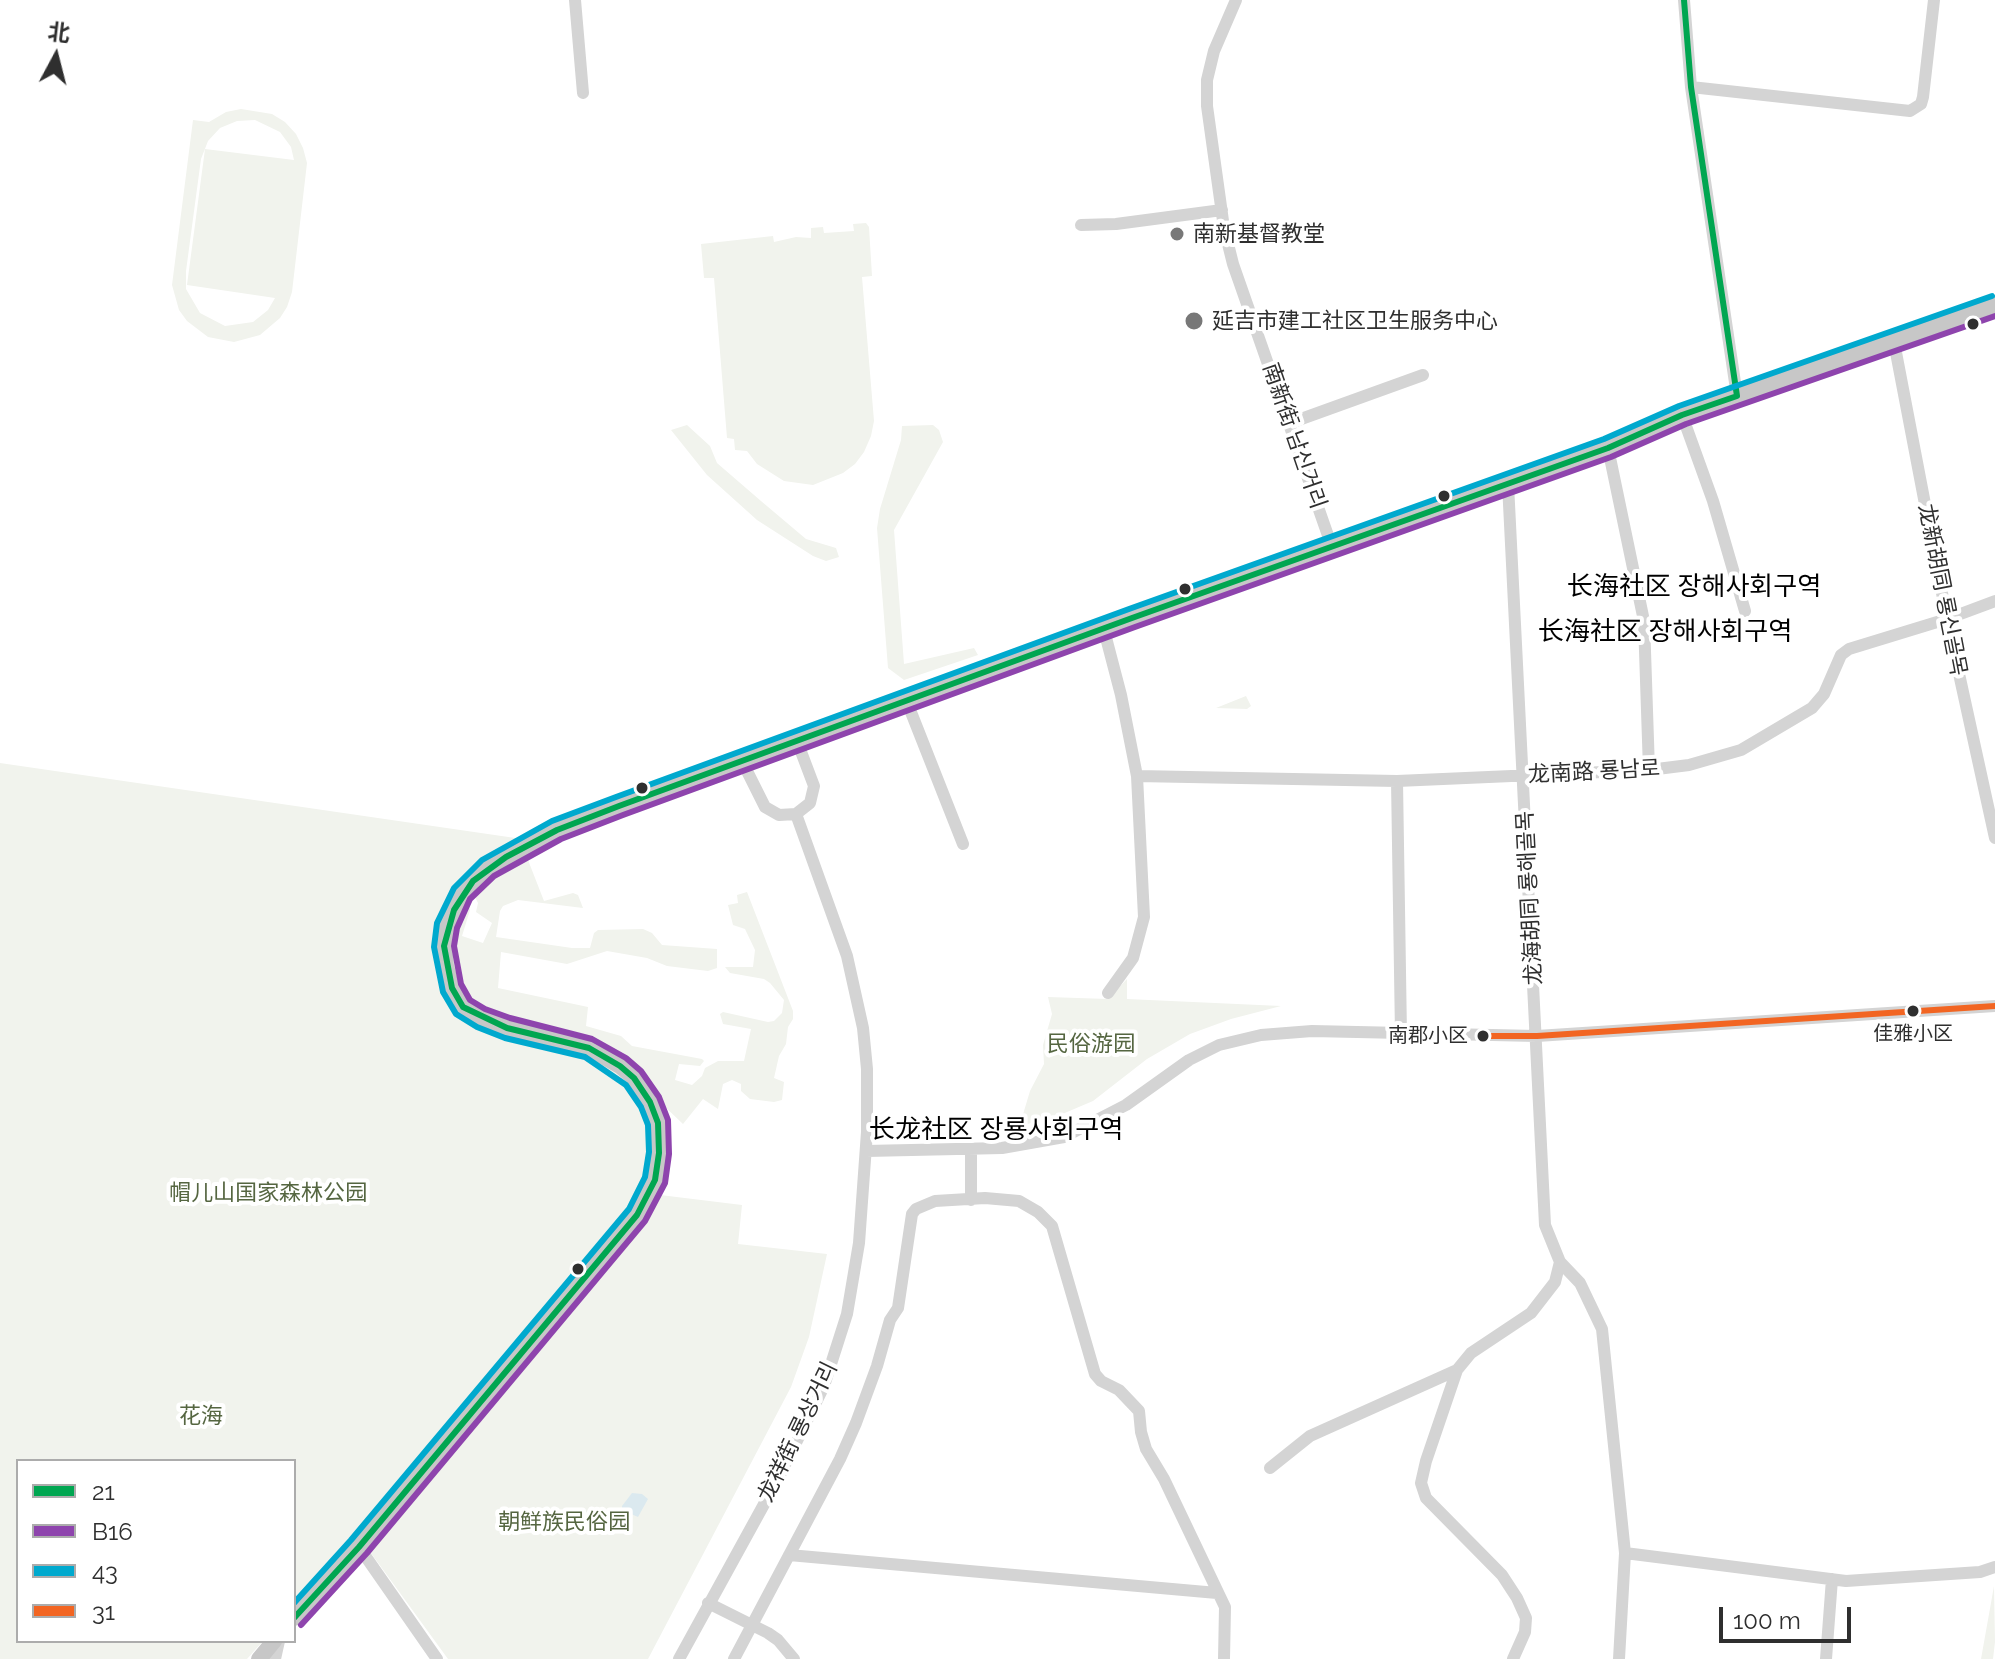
<!DOCTYPE html>
<html>
<head>
<meta charset="utf-8">
<style>
  body { margin:0 }
  #map { position:relative; width:1995px; height:1659px; overflow:hidden; background:#fff; font-family:Raleway,"Noto Sans SC",sans-serif }
  canvas { display:block }
  .legend { position:absolute; left:16px; top:1459px; width:280px; height:184px; box-sizing:border-box; background:#fff; border:2px solid #acacac; margin:0; padding:10px 14px; list-style:none; font-size:24px; color:#2f2f2f }
  .legend li { display:flex; align-items:center; gap:16px; height:40px }
  .legend b { width:40px; border:2px solid #acacac }
  .north { position:absolute; left:16px; top:16px; width:80px; height:80px; -webkit-text-stroke:6px #fff; paint-order:stroke; rotate:7deg; font-size:22px; font-weight:700; line-height:32px; text-align:center; color:#2f2f2f }
  .north::after { content:''; display:block; margin:auto; width:28px; height:36px; background:#2f2f2f; clip-path:polygon(50% 0,100% 100%,50% 72%,0 100%) }
  .scale { position:absolute; left:1719px; top:1607px; width:132px; height:36px; box-sizing:border-box; border:4px solid #2f2f2f; border-top:0; padding-left:10px; font-size:24px; line-height:28px; white-space:nowrap; color:#2f2f2f; -webkit-text-stroke:6px #fff; paint-order:stroke }
</style>
</head>
<body>
<div id="map">
<canvas width="1995" height="1659"></canvas>
<ul class="legend">
<li><b style="height:10px;background:#00a651"></b>21</li>
<li><b style="height:10px;background:#8e44ad"></b>B16</li>
<li><b style="height:10px;background:#00a9ce"></b>43</li>
<li><b style="height:10px;background:#f26522"></b>31</li>
</ul>
<div class="north">北</div>
<div class="scale">100 m</div>
</div>
<script>
const ctx = document.querySelector('canvas').getContext('2d');
ctx.lineJoin = 'round';
function fillPath(path, color) {
  ctx.fillStyle = color;
  ctx.fill(path, 'evenodd');
}
function toPath(rows) {
  const path = new Path2D();
  for (const r of rows) {
    path.moveTo(r[0], r[1]);
    for (let i = 2; i < r.length; i += 2) path.lineTo(r[i], r[i + 1]);
  }
  return path;
}
function trace(path, color, width, dash) {
  ctx.strokeStyle = color;
  ctx.lineWidth = width;
  ctx.lineCap = dash ? 'butt' : 'round';
  ctx.setLineDash(dash || []);
  ctx.stroke(path);
}
function drawText(font, color, halo, rows, align = 'center') {
  ctx.font = font + ' Raleway,"Noto Sans SC","Noto Sans KR",sans-serif';
  ctx.lineWidth = 8;
  ctx.setLineDash([]);
  ctx.textBaseline = 'middle';
  ctx.strokeStyle = halo;
  ctx.fillStyle = color;
  for (const [text, x, y, turn = 0] of rows) {
    ctx.save();
    ctx.translate(x, y);
    ctx.rotate((+turn || 0) * Math.PI / 180);
    ctx.textAlign = isNaN(turn) ? turn : align;
    if (halo) ctx.strokeText(text, 0, 0);
    ctx.fillText(text, 0, 0);
    ctx.restore();
  }
}
fillPath(toPath([
  [241,109,272,114,285,122,296,134,303,148,307,163,292,292,287,307,280,318,260,335,234,342,208,337,187,321,179,310,172,285,193,120,209,122,226,112],
  [255,120,280,132,291,147,294,160,205,149,187,285,275,298,268,310,253,322,225,326,200,313,186,289,186,271,201,159,208,141,220,128,237,121],
  [853,224,866,223,869,227,872,276,862,277,874,421,871,436,864,452,855,464,843,473,813,485,784,481,757,464,747,451,735,450,734,439,727,438,714,278,704,278,701,244,773,236,774,242,796,237,811,238,811,228,823,227,824,233,854,231],
  [687,425,710,446,717,463,761,501,806,539,836,548,839,557,826,561,813,556,757,520,707,475,671,430],
  [933,425,939,430,943,442,894,530,904,664,974,648,978,655,904,680,888,668,877,528,880,509,901,440,902,426],
  [1246,696,1251,706,1247,709,1216,708],
  [0,763,529,840,472,870,453,892,437,937,437,955,441,972,458,1003,568,1047,620,1072,654,1121,653,1169,633,1213,294,1605,294,1461,18,1461,18,1641,263,1641,247,1659,0,1659],
  [528,860,544,901,573,893,578,895,583,908,518,900,503,906,500,911,496,937,572,948,590,948,594,933,598,930,643,929,652,933,662,945,717,949,717,968,708,971,667,966,647,958,607,951,567,964,501,952,498,988,588,1007,586,1026,621,1036,632,1046,702,1059,704,1061,700,1066,679,1064,675,1080,692,1085,702,1076,705,1068,718,1061,744,1061,751,1029,723,1024,720,1014,723,1012,768,1022,774,1021,782,1013,784,1000,770,983,764,979,730,973,725,967,753,967,755,950,745,929,733,925,728,905,738,903,737,895,747,892,793,1011,793,1019,788,1027,786,1044,779,1056,774,1078,784,1082,782,1100,774,1102,750,1099,741,1091,741,1084,732,1080,723,1084,718,1109,703,1099,683,1124,662,1104,626,1062,609,1050,595,1044,498,1020,470,1002,461,990,447,950,458,910,464,909,469,902,470,910,462,936,483,943,492,923,476,912,478,903,474,895,486,882],
  [1127,979,1127,999,1281,1006,1231,1019,1190,1034,1147,1059,1093,1101,1060,1115,1013,1128,1012,1122,1021,1121,1030,1091,1044,1064,1043,1045,1052,1014,1048,997,1108,999],
  [652,1194,742,1205,738,1244,827,1254,809,1337,791,1387,648,1659,448,1659,368,1549,368,1541,626,1241,643,1215],
  [1994,1586,1995,1642,1993,1659,1981,1659]
]), '#f1f3ed');
fillPath(toPath([
  [632,1493,642,1494,648,1499,638,1517,622,1510,622,1506]
]), '#dbe9ef');
trace(toPath([
  [575,0,583,93],
  [1236,0,1214,51,1207,80,1207,106,1224,228,1233,264,1332,547],
  [1684,0,1691,87,1737,396],
  [1691,87,1910,111,1921,104,1923,97,1934,0],
  [1081,225,1116,224,1222,210],
  [1894,342,1947,619,1995,838],
  [1682,415,1713,501,1745,611],
  [1290,423,1423,375],
  [1608,448,1644,621,1649,770],
  [1508,484,1545,1225,1560,1262,1580,1283,1602,1329,1625,1553,1619,1659],
  [1104,630,1121,695,1137,776,1144,917,1133,958,1108,993],
  [907,702,963,844],
  [742,761,765,807,779,815,796,814,810,803,814,786,797,741],
  [1137,776,1397,781,1649,770,1689,765,1741,750,1812,708,1824,694,1841,655,1849,649,1947,619,1995,601],
  [1397,781,1401,1035],
  [971,1150,971,1200],
  [866,1151,1002,1148,1064,1137,1126,1105,1189,1060,1219,1045,1261,1035,1312,1031,1537,1036,1995,1006],
  [1270,1468,1310,1436,1457,1370],
  [359,1547,437,1659],
  [1625,1553,1846,1581,1980,1572,1995,1567],
  [789,1555,1217,1593],
  [708,1603,768,1633,778,1640,794,1659],
  [275,1659,279,1641],
  [679,1659,779,1477,824,1386,847,1314,859,1243,867,1132,867,1069,863,1028,847,956,796,814],
  [734,1659,840,1459,856,1423,877,1366,890,1320,898,1308,912,1214,916,1209,935,1201,985,1198,1019,1201,1038,1212,1052,1226,1095,1374,1101,1381,1119,1390,1139,1411,1141,1432,1146,1449,1164,1479,1225,1607,1224,1659],
  [1513,1659,1525,1632,1526,1618,1517,1598,1502,1575,1426,1498,1421,1483,1426,1461,1457,1370,1471,1353,1531,1313,1555,1282,1560,1262],
  [1826,1659,1832,1579]
]), '#d4d4d4', 12);
trace(toPath([
  [294,1618,359,1547,637,1215,655,1180,659,1153,658,1123,650,1102,634,1078,620,1066,589,1048,507,1028,481,1018,463,1007,452,988,446,966,444,946,447,925,462,894,473,881,488,868,557,830,619,806,1132,618,1608,448,1682,415,1995,305],
  [259,1659,274,1641]
]), '#c7c7c7', 16);
trace(toPath([
  [1684,0,1691,87,1737,396],
  [294,1618,359,1547,637,1215,655,1180,659,1153,658,1123,650,1102,634,1078,620,1066,589,1048,507,1028,463,1007,452,988,444,946,454,910,473,881,506,857,557,830,619,806,1132,618,1608,448,1682,415,1737,396]
]), '#00a651', 6);
trace(toPath([
  [301,1625,367,1553,645,1221,665,1183,669,1154,668,1120,659,1097,641,1071,626,1058,592,1039,510,1018,485,1009,470,1000,461,984,454,946,457,928,470,899,494,876,561,839,623,815,1135,627,1611,457,1686,424,1995,316]
]), '#8e44ad', 6);
trace(toPath([
  [294,1603,351,1540,629,1209,645,1177,649,1152,648,1125,641,1107,626,1085,585,1057,505,1038,477,1027,456,1014,443,992,434,947,437,923,454,888,482,860,552,821,616,797,1129,609,1604,439,1679,406,1992,296]
]), '#00a9ce', 6);
trace(toPath([
  [1483,1036,1537,1036,1995,1006]
]), '#f26522', 6);
for (const [x, y, r, color] of [
  [1177,234,8,"#787878"],
  [1194,321,10,"#787878"],
  [1973,324,7,"#2f2f2f"],
  [1444,496,7,"#2f2f2f"],
  [1185,589,7,"#2f2f2f"],
  [642,788,7,"#2f2f2f"],
  [1913,1011,7,"#2f2f2f"],
  [1483,1036,7,"#2f2f2f"],
  [578,1269,7,"#2f2f2f"]
]) {
  const dot = new Path2D();
  dot.arc(x, y, r, 0, 2 * Math.PI);
  ctx.fillStyle = color;
  ctx.fill(dot);
  trace(dot, '#fff', 3);
}
drawText('20px', '#2f2f2f', '#fff', [
  ["佳雅小区",1913,1034],
  ["南郡小区",1468,1036,"right"]
]);
drawText('22px', '#2f2f2f', '#fff', [
  ["南新基督教堂",1193,234],
  ["延吉市建工社区卫生服务中心",1212,321]
], 'left');
drawText('22px', '#2f2f2f', '#fff', [
  ["南新街 남신거리",1294,436,71],
  ["龙新胡同 룡신골목",1942,590,79],
  ["龙南路 룡남로",1594,772,-3],
  ["龙海胡同 룡해골목",1530,898,-93],
  ["龙祥街 룡상거리",798,1432,-64]
]);
drawText('22px', '#556641', '#fff', [
  ["民俗游园",1091,1044],
  ["帽儿山国家森林公园",268,1193],
  ["花海",201,1416],
  ["朝鲜族民俗园",564,1522]
]);
drawText('26px', '#000', '#fff', [
  ["长海社区 장해사회구역",1694,587],
  ["长海社区 장해사회구역",1665,632],
  ["长龙社区 장룡사회구역",996,1130]
]);
</script>
</body>
</html>
